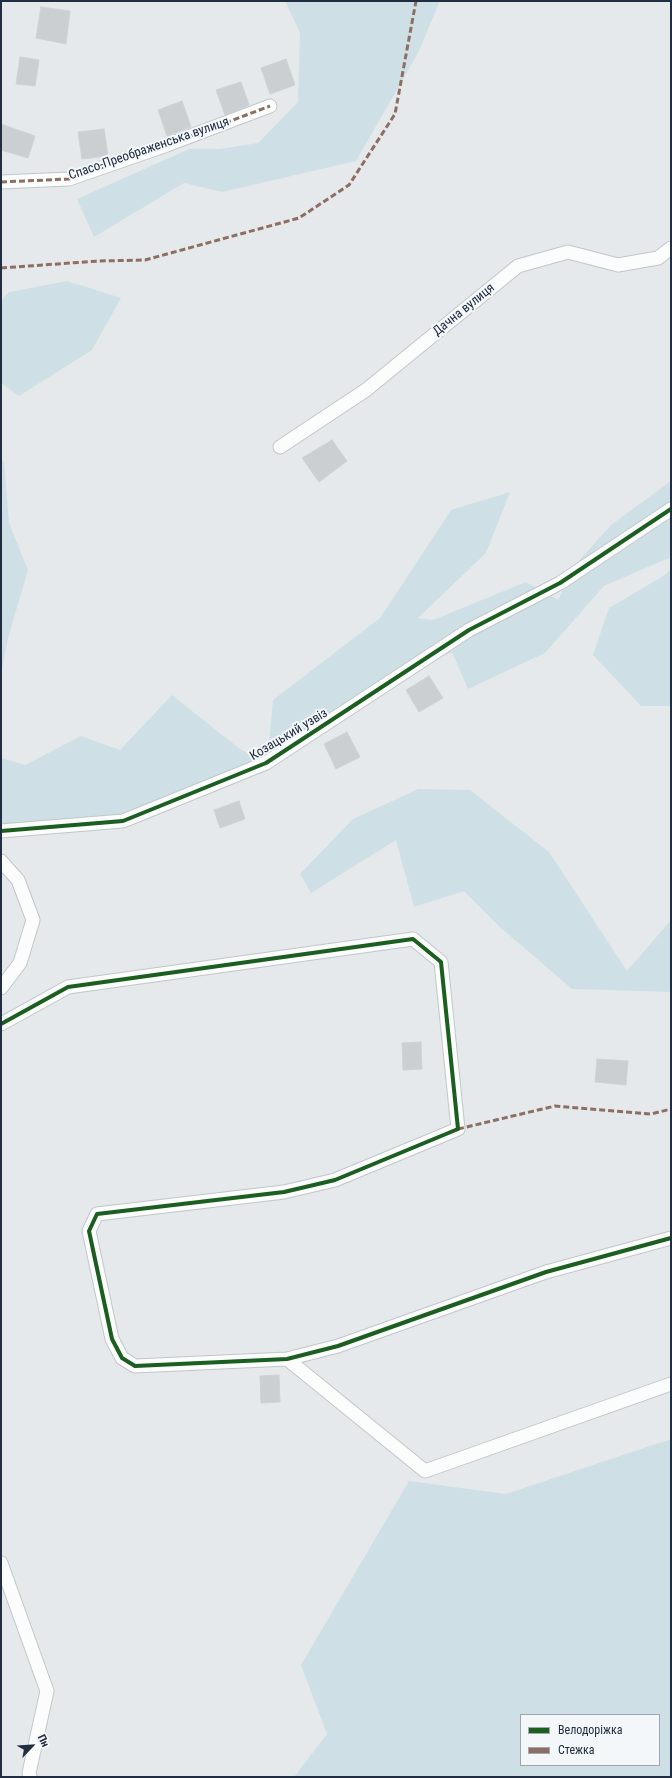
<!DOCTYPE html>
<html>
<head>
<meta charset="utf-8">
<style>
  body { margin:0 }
  #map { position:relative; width:672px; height:1778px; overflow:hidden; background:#e6e9eb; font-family:"Roboto Condensed",sans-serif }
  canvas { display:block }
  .frame { position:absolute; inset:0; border:2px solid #212d40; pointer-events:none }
  .legend { position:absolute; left:520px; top:1714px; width:140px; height:52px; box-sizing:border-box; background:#f4f7fa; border:1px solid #a0a6b0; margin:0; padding:5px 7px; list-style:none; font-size:12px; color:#212d40 }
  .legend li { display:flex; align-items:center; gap:8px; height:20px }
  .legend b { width:20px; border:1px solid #a0a6b0 }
  .north { position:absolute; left:12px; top:1726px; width:40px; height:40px; -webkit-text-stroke:3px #f4f7fa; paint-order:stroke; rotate:65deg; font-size:11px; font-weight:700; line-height:16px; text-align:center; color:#212d40 }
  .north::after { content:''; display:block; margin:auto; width:14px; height:18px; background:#212d40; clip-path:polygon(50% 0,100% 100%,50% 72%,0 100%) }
</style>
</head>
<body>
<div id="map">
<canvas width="672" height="1778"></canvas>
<div class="frame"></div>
<ul class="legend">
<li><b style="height:5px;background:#1b5e20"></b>Велодоріжка</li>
<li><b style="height:5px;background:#8d6e63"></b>Стежка</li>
</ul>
<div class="north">Пн</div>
</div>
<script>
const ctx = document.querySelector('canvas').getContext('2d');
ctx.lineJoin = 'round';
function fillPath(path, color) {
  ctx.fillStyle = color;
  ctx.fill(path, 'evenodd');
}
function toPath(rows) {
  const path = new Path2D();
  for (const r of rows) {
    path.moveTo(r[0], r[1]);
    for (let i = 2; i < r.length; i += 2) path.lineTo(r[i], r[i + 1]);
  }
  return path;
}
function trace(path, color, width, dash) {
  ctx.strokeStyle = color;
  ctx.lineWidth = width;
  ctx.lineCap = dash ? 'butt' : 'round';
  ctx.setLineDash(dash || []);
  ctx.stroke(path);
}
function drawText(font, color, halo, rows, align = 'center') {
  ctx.font = font + ' "Roboto Condensed",sans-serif';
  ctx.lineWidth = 4;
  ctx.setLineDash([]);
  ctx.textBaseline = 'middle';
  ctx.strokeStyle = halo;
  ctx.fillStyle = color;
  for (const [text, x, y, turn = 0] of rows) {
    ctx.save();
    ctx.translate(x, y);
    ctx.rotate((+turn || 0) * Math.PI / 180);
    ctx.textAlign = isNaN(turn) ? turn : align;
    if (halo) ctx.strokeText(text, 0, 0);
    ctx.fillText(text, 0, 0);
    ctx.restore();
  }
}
fillPath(toPath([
  [285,1,440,1,418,53,356,161,222,192,184,183,94,237,77,199,189,149,220,149,258,143,298,102,300,33],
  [67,281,121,298,92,350,19,396,1,383,1,301,9,292],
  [1,459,4,462,9,523,28,570,8,638,1,674],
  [671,481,671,557,604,586,545,653,468,689,452,652,352,700,268,753,273,700,380,618,451,510,510,492,486,553,418,618,433,620,526,582,558,600,576,564,611,525],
  [671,569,671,706,641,706,593,655,609,608,665,575],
  [172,695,240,749,266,763,123,821,1,831,1,758,25,765,81,736,120,750],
  [418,789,470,790,549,852,627,971,671,920,671,992,572,989,501,928,464,891,414,907,396,840,311,893,300,874,353,819],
  [671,1439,671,1777,294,1777,327,1734,301,1665,409,1481,506,1494],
  [521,1715,659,1715,659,1765,521,1765]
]), '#cee0e5');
const building = toPath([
  [41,7,70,11,66,44,36,38,41,7],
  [20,57,39,60,35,86,16,84,20,57],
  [286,59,295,85,270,94,261,68,286,59],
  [241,82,249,105,225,115,216,90,241,82],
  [182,101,191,127,167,136,158,110,182,101],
  [1,124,35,136,28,158,1,150,1,124],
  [104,129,108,156,82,159,78,132,104,129],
  [332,440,347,461,319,482,302,458,332,440],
  [429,676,443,698,419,712,406,690,429,676],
  [347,732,360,757,336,769,324,744,347,732],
  [239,801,245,819,220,828,214,810,239,801],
  [421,1042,422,1069,403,1070,402,1043,421,1042],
  [597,1059,628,1061,626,1085,595,1082,597,1059],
  [279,1375,280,1402,261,1403,260,1376,279,1375]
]);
fillPath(building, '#cccfd2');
trace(building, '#ced2d4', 1);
const minor = toPath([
  [1,182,69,179,167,145,270,106],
  [280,447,366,390,518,266,568,252,618,265,658,258,671,248],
  [1,831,123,821,266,763,469,630,560,583,671,509],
  [1,861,18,880,33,920,20,963,1,988],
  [1,1024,68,987,413,939,441,962,458,1129,335,1180,284,1192,97,1214,89,1231,112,1339,122,1358,135,1366,287,1359,338,1346,546,1272,671,1238],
  [287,1359,425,1471,671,1384],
  [1,1563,47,1691,29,1773,30,1777]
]);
trace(minor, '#c2c6c9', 15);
trace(minor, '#fbfcfc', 13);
trace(toPath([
  [1,182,69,179,167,145,270,106],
  [1,268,99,261,145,260,299,218,349,185,395,114,416,1],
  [458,1129,555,1106,651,1114,671,1109]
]), '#8d6e63', 3, [6, 3]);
trace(toPath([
  [1,831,123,821,266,763,469,630,560,583,671,509],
  [1,1024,68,987,413,939,441,962,458,1129,335,1180,284,1192,97,1214,89,1231,112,1339,122,1358,135,1366,287,1359,338,1346,546,1272,671,1238]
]), '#1b5e20', 4);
drawText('13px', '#212d40', '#f4f7fa', [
  ["Спасо-Преображенська вулиця",149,149,-19],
  ["Дачна вулиця",464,310,-39],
  ["Козацький узвіз",289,735,-31]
]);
</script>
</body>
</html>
